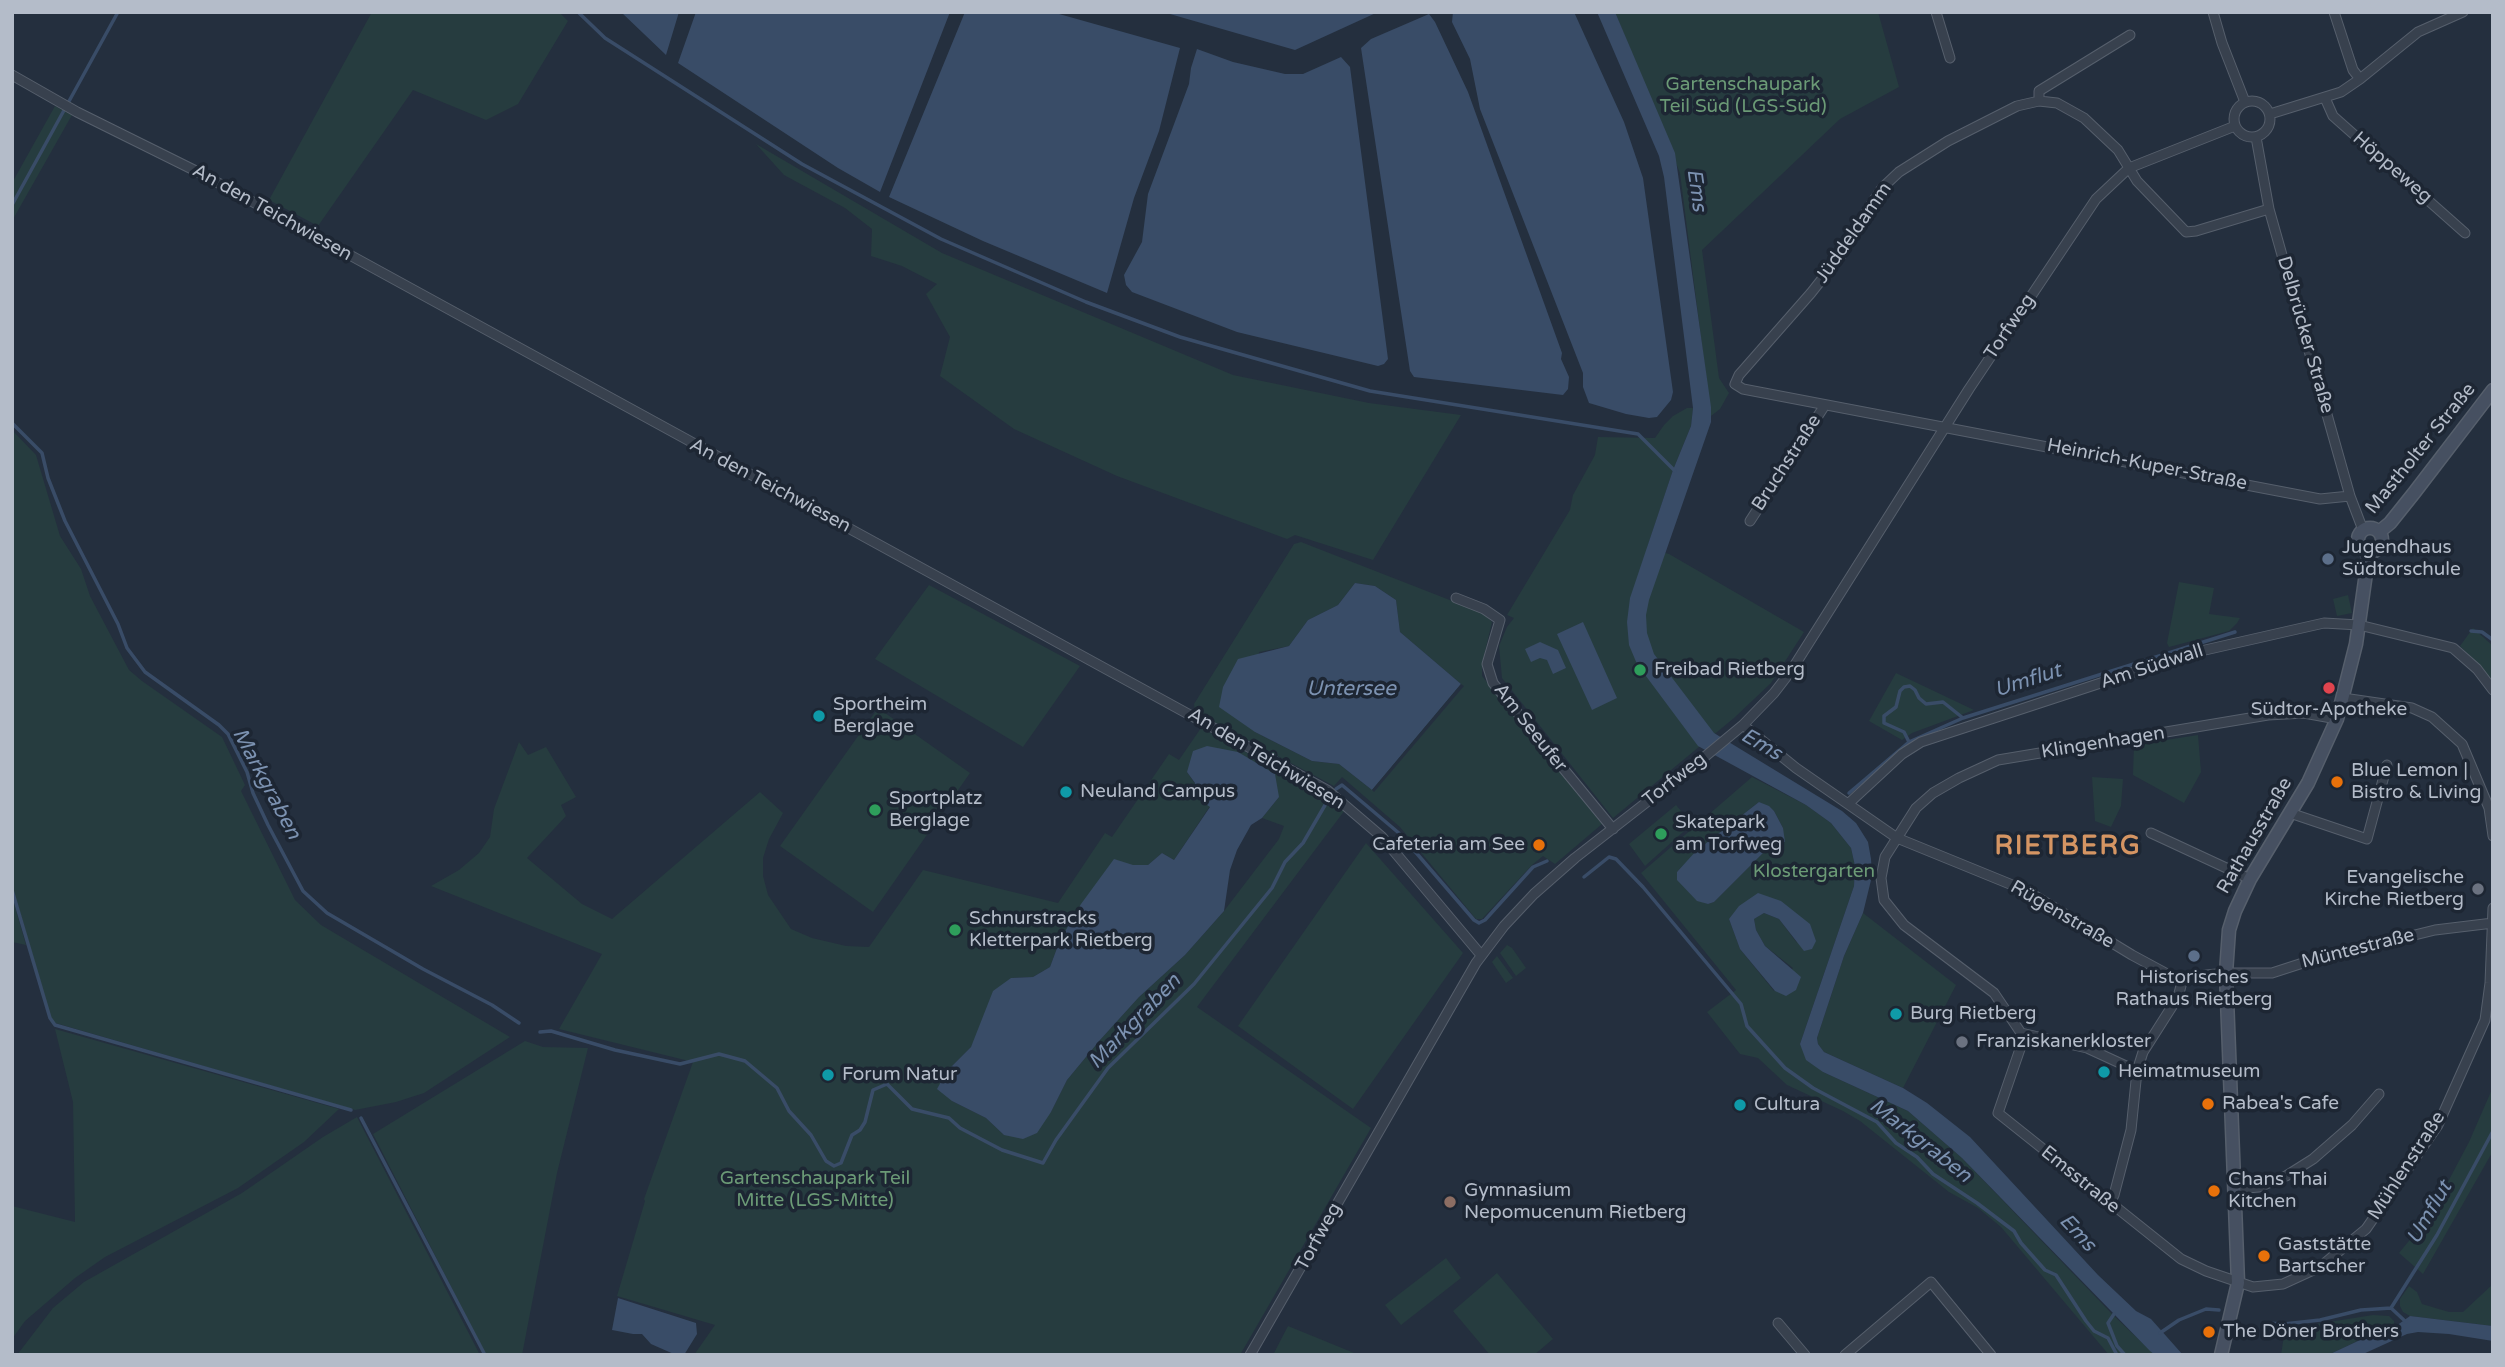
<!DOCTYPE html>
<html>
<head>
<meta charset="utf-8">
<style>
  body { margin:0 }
  #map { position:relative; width:2505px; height:1367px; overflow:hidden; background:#242f3e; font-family:"Varela Round",sans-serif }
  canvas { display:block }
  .frame { position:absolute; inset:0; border:14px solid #b4bcc9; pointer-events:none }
</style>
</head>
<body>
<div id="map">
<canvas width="2505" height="1367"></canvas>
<div class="frame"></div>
</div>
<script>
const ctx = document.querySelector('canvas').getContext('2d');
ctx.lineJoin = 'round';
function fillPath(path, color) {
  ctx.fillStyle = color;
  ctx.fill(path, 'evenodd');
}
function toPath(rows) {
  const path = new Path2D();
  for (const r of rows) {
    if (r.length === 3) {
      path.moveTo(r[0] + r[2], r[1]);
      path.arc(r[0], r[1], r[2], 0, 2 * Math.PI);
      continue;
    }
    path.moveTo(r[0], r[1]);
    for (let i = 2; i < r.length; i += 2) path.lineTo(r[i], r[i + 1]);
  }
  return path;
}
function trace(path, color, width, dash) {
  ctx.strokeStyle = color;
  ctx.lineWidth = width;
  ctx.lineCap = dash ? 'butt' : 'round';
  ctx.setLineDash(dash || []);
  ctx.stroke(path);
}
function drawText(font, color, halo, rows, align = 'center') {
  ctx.font = font + ' "Varela Round",sans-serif';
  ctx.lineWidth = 7;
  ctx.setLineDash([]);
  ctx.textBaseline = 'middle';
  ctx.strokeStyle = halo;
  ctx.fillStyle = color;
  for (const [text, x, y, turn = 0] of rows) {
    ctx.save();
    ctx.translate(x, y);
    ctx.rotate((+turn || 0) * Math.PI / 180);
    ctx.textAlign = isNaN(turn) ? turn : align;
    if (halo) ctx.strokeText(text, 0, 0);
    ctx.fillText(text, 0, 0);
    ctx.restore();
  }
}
fillPath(toPath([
  [372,12,559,12,568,21,518,104,486,120,413,90,318,226,269,200],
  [1615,12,1878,12,1899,87,1840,119,1702,250,1719,378,1729,393,1720,409,1711,416,1680,173],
  [55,106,72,115,12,221,12,183],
  [756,144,942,253,1233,375,1369,403,1461,415,1373,560,1295,535,1287,539,1117,476,1014,429,940,376,950,337,926,294,937,284,902,266,871,256,872,229,845,208,784,175],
  [1687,408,1693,408,1691,426,1673,470,1647,548,1669,554,1804,632,1771,683,1734,718,1613,818,1502,678,1499,646,1507,627,1514,618,1507,615,1570,510,1573,495,1595,455,1598,437,1655,438,1664,425,1673,416],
  [12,430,36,455,60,536,81,569,90,596,129,670,142,681,222,737,245,785,241,791,295,900,321,925,510,1037,424,1093,396,1102,355,1110,52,1022,12,885],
  [1301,542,1483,613,1492,622,1482,664,1482,676,1602,824,1555,864,1543,856,1532,865,1482,919,1476,919,1400,827,1342,777,1334,786,1195,712,1194,704,1294,544],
  [1355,583,1375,586,1396,600,1400,632,1461,684,1372,790,1339,764,1312,761,1255,732,1259,652,1289,646,1308,620,1338,605],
  [2179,582,2214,588,2209,614,2240,618,2237,623,2229,631,2169,647,2167,643],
  [929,585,1080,666,1023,747,875,659],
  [2348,595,2352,613,2337,616,2333,599],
  [2473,628,2493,646,2493,683,2480,666,2460,646],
  [1896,673,1974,710,1912,733,1902,740,1869,721],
  [878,708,970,773,873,912,780,846],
  [1201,728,1320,792,1345,810,1197,1007,1371,1128,1240,1355,694,1355,715,1325,617,1296,645,1201,644,1199,693,1062,559,1029,602,954,431,886,459,870,479,853,490,837,494,809,519,742,528,755,546,747,576,797,561,805,566,816,527,858,582,904,612,919,760,792,783,813,769,839,763,858,763,876,768,895,791,929,812,938,846,946,869,947,923,870,1058,903,1105,833,1112,837,1169,754,1179,760],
  [1187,772,1279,797,1262,818,1284,826,1279,839,1224,911,1185,955,1139,997,1100,1040,1067,1080,1051,1112,1004,1135,986,1118,952,1101,947,1071,971,1047,1011,978,1033,977,1050,967,1060,940,1133,865,1148,865,1162,853,1174,860,1210,806],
  [2198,735,2201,772,2184,803,2133,775,2134,745],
  [1752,777,1806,805,1831,823,1851,848,1855,866,1854,886,1800,1044,1823,1072,1908,1111,1962,1158,2113,1315,2155,1355,2109,1355,2001,1227,1978,1208,1949,1192,1860,1121,1843,1111,1787,1085,1758,1058,1740,1054,1707,1012,1736,990,1641,873],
  [1759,802,1774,811,1783,828,1783,844,1775,843,1769,847,1714,902,1708,904,1696,899,1678,880,1677,872,1699,849],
  [1781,901,1797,943,1779,919,1764,913,1754,919,1756,930,1765,946,1793,968,1774,991,1740,949,1729,919],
  [2092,777,2123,779,2121,806,2111,827,2095,821],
  [1676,805,1692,824,1645,866,1629,844],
  [1366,843,1463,953,1353,1109,1238,1026],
  [12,896,26,945,12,942],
  [1863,913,1956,985,1903,1088,1824,1052,1818,1044,1817,1038,1844,956],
  [1507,945,1512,948,1526,968,1516,976,1500,953],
  [1497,956,1513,978,1506,983,1492,962],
  [55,1029,339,1109,304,1142,238,1188,105,1257,75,1278,25,1321,12,1339,12,1206,75,1222,73,1102],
  [525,1041,543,1047,588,1048,557,1173,522,1355,486,1355,373,1134],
  [2493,1087,2493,1151,2423,1274,2399,1253,2431,1214,2469,1142],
  [357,1117,480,1355,17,1355,53,1308,84,1282,242,1193,323,1137],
  [1446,1258,1461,1278,1401,1325,1385,1305],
  [1497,1273,1553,1339,1534,1355,1490,1355,1453,1311],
  [2493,1284,2493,1326,2410,1316,2403,1312,2400,1306,2400,1299,2409,1286,2417,1292,2422,1304,2449,1312,2463,1312],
  [2373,1315,2389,1316,2394,1321,2394,1327,2389,1331,2375,1333,2328,1355,2281,1355,2285,1329],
  [1288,1326,1359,1355,1273,1355]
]), '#263c3f');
fillPath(toPath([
  [621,12,679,12,666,55],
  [696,12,950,12,880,192,838,168,678,63],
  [965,12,1052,12,1180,48,1159,131,1134,198,1107,293,983,241,889,197],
  [1163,12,1378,12,1295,50],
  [1453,12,1574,12,1624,122,1643,178,1673,392,1671,400,1657,417,1649,418,1626,414,1589,403,1583,387,1583,373,1480,109,1470,59,1452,22],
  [1597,12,1615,12,1675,153,1711,407,1711,422,1649,600,1646,615,1647,633,1654,654,1714,733,1842,811,1856,823,1868,842,1871,859,1872,876,1863,913,1844,956,1817,1038,1818,1044,1824,1052,1903,1088,1927,1103,1970,1137,2098,1275,2136,1311,2151,1319,2183,1355,2155,1355,2150,1351,1962,1158,1908,1111,1823,1072,1806,1060,1800,1044,1854,886,1855,866,1851,848,1831,823,1806,805,1698,746,1637,664,1629,645,1627,622,1630,598,1673,470,1691,426,1693,408,1664,177,1659,156],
  [1429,14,1435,22,1468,92,1562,353,1561,359,1569,377,1568,389,1563,395,1414,377,1410,371,1361,48,1371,39],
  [1197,49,1233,62,1285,74,1303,74,1341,57,1350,67,1388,359,1384,364,1378,366,1237,332,1132,292,1126,285,1124,275,1142,242,1148,194,1189,84,1191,68],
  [1355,583,1375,586,1396,600,1400,632,1461,684,1372,790,1339,764,1312,761,1255,732,1219,707,1223,687,1238,659,1289,646,1308,620,1338,605],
  [1583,622,1617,698,1592,710,1557,634],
  [1540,642,1558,650,1566,668,1553,674,1547,660,1540,658,1531,662,1525,649],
  [1207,746,1238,752,1275,774,1279,797,1262,818,1251,825,1237,850,1230,870,1224,911,1185,955,1139,997,1100,1040,1067,1080,1051,1112,1037,1133,1023,1139,1004,1135,986,1118,952,1101,937,1089,947,1071,971,1047,993,991,1011,978,1033,977,1050,967,1060,940,1081,904,1114,859,1133,865,1148,865,1162,853,1174,860,1210,807,1196,797,1195,783,1187,772,1193,751],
  [1759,802,1769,806,1774,811,1783,828,1785,842,1775,843,1769,847,1714,902,1708,904,1697,901,1677,880,1677,872,1696,851],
  [1758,893,1781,901,1810,924,1816,941,1812,949,1804,951,1779,919,1764,913,1754,919,1756,930,1765,946,1801,977,1796,990,1786,996,1775,991,1740,949,1729,919,1739,906],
  [618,1298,696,1323,697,1334,684,1355,676,1355,651,1344,642,1334,633,1334,612,1330],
  [2410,1316,2493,1326,2493,1341,2449,1334,2418,1332,2407,1334,2361,1355,2328,1355,2375,1333,2389,1331]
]), '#394c67');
fillPath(toPath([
  [1461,684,1464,686,1374,792,1372,790]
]), '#242f3e');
trace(toPath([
  [578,12,605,38,802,164,941,239,1086,302,1180,337,1370,391,1638,434,1675,471],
  [12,205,118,12],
  [12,423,42,453,48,478,65,521,118,624,127,648,145,672,219,725,228,734,247,772,253,793,268,825,303,891,327,913,423,969,492,1005,519,1023],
  [2471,631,2482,632,2493,640],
  [1909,742,1904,732,1884,723,1884,716,1896,707,1900,691,1904,687,1910,686,1915,690,1919,698,1926,704,1943,702,1963,718],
  [1336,789,1342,785,1400,834,1474,920,1479,923,1485,920,1533,867,1547,861],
  [1849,793,1909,742,1963,718,2235,632],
  [1584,877,1609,857,1616,859,1643,887,1741,1004,1747,1026,1785,1068,1813,1088,1877,1122,1896,1143,1917,1157,1933,1174,1977,1203,2014,1231,2021,1243,2045,1270,2056,1275,2086,1321,2094,1331,2108,1338,2117,1355],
  [12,890,50,1018,55,1025,351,1110],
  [540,1032,551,1031,615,1050,680,1064,719,1054,745,1061,777,1088,789,1111,811,1135,826,1161,834,1166,841,1163,852,1135,860,1130,865,1122,873,1090,887,1084,912,1109,949,1118,960,1128,1002,1150,1043,1163,1056,1140,1108,1068,1194,984,1272,888,1285,862,1303,843,1328,800],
  [361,1118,485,1355],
  [2114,1314,2108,1323,2117,1346,2125,1355],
  [2406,1322,2391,1308,2437,1235,2493,1131],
  [2267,1323,2284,1324,2320,1320,2361,1310,2391,1308],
  [2160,1333,2179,1320,2206,1309,2219,1310]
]), '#394c67', 3.5);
const street = toPath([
  [1936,12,1950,58],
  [2213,12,2222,43,2245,102],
  [2334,12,2353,70,2360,79],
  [12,75,77,112,200,173,1327,790,1382,837,1481,955],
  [2325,98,2333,116,2465,233],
  [2252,119,18],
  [2039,101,2039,91,2130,35],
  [2270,114,2341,92,2360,79,2418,32,2463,12],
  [2256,137,2269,209,2350,496,2363,530],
  [2269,209,2196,231,2186,232,2137,181,2118,150,2084,118,2057,103,2039,101,2017,106,1948,141,1899,172,1882,188,1870,206,1841,255,1811,293,1739,375,1735,384,1743,389,2320,499,2350,496],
  [1750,521,1825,405],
  [1456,598,1484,609,1500,620,1487,664,1493,683,1613,829],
  [2343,698,2412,708,2432,717,2462,744,2489,808,2493,836],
  [1743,725,1796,768,1897,838,2027,891,2132,955,2182,982,2197,976,2226,973,2272,973,2309,961,2435,930,2493,923],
  [1848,804,1902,754,1921,742,2192,653,2324,623,2359,625,2453,648,2477,669,2493,690],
  [2290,813,2367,839,2387,765],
  [2151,833,2250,879],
  [2021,1033,2020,1049,1998,1113,2181,1259,2206,1271,2253,1287,2283,1284,2320,1267,2366,1229,2438,1125,2485,1020,2490,983,2493,908],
  [2137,1071,2087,1048,2021,1033,1994,993,1904,925,1884,900,1881,878,1885,857,1916,808,1933,793,1959,778,1998,760,2268,715,2304,713,2337,719],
  [2235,1189,2259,1187,2286,1176,2313,1159,2352,1125,2379,1094],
  [2110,1203,2114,1195,2131,1130,2137,1071,2143,1052,2178,997,2182,982],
  [1778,1323,1805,1355],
  [1250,1355,1476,963,1504,926,1534,894,1575,858,1702,759,1743,725,1774,693,1791,671,1969,389,2096,199,2129,168,2235,126],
  [1845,1355,1931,1282,1991,1355]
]);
const secondary = toPath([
  [2370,540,12],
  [2379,532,2390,523,2414,493,2493,390],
  [2221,1355,2238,1283,2226,973,2229,930,2235,911,2250,879,2308,783,2337,719,2356,644,2369,552]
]);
trace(street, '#565f6c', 11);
trace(secondary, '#565f6c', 15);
trace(street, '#38414e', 9);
trace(secondary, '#465061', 12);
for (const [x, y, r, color] of [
  [2328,559,7,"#5c6f8a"],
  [1640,670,7,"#2e9e5b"],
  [2329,688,7,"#e0444e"],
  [819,716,7,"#0f9aa8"],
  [2337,782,7,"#e8710a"],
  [1066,792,7,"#0f9aa8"],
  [875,810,7,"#2e9e5b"],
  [1661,834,7,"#2e9e5b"],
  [1539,845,7,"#e8710a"],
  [2478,889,7,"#6b7280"],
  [955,930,7,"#2e9e5b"],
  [2194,956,7,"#5c6f8a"],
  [1896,1014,7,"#0f9aa8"],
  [1962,1042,7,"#6b7280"],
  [2104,1072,7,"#0f9aa8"],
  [828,1075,7,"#0f9aa8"],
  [2208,1104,7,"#e8710a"],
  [1740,1105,7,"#0f9aa8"],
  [2214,1191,7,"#e8710a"],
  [1450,1202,7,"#8d6e63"],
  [2264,1256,7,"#e8710a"],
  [2209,1332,7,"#e8710a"]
]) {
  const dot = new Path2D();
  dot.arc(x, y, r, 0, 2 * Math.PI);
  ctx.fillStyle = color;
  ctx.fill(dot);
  trace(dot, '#1d2633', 2.5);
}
drawText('19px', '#6b9a76', '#1d2633', [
  ["Gartenschaupark",1743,85],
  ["Teil Süd (LGS-Süd)",1743,107],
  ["Klostergarten",1814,872],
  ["Gartenschaupark Teil",815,1179],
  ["Mitte (LGS-Mitte)",815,1201]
]);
drawText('19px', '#b4bcc9', '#1d2633', [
  ["Höppeweg",2392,168,41],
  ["An den Teichwiesen",272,213,29],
  ["Jüddeldamm",1854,233,-55],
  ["Torfweg",2010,327,-56],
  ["Delbrücker Straße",2305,335,74],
  ["Mastholter Straße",2421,449,-51],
  ["Bruchstraße",1787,463,-57],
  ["Heinrich-Kuper-Straße",2147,465,11],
  ["An den Teichwiesen",770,486,28],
  ["Am Südwall",2152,667,-18],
  ["Am Seeufer",1530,728,52],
  ["Klingenhagen",2103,743,-9],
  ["An den Teichwiesen",1266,759,31],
  ["Torfweg",1675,780,-38],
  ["Rathausstraße",2255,836,-60],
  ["Rügenstraße",2062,915,30],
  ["Müntestraße",2358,949,-14],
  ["Mühlenstraße",2407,1166,-57],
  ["Emsstraße",2080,1180,39],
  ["Torfweg",1319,1237,-61]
]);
drawText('19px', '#b4bcc9', '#1d2633', [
  ["Jugendhaus",2342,548],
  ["Südtorschule",2342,570],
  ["Freibad Rietberg",1654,670],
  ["Sportheim",833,705],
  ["Berglage",833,727],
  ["Südtor-Apotheke",2329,710,"center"],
  ["Blue Lemon |",2351,771],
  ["Bistro & Living",2351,793],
  ["Neuland Campus",1080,792],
  ["Sportplatz",889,799],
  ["Berglage",889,821],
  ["Skatepark",1675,823],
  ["am Torfweg",1675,845],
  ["Cafeteria am See",1525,845,"right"],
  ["Evangelische",2464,878,"right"],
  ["Kirche Rietberg",2464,900,"right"],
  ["Schnurstracks",969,919],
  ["Kletterpark Rietberg",969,941],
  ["Historisches",2194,978,"center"],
  ["Rathaus Rietberg",2194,1000,"center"],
  ["Burg Rietberg",1910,1014],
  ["Franziskanerkloster",1976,1042],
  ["Heimatmuseum",2118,1072],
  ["Forum Natur",842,1075],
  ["Rabea's Cafe",2222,1104],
  ["Cultura",1754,1105],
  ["Chans Thai",2228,1180],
  ["Kitchen",2228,1202],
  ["Gymnasium",1464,1191],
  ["Nepomucenum Rietberg",1464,1213],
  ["Gaststätte",2278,1245],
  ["Bartscher",2278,1267],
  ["The Döner Brothers",2223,1332]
], 'left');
drawText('italic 21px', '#7c92b1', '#1d2633', [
  ["Ems",1696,190,82],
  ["Umflut",2028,681,-18],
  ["Untersee",1351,689],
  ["Ems",1761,745,30],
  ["Markgraben",266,784,62],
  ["Markgraben",1135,1022,-46],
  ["Markgraben",1920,1141,38],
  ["Umflut",2430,1213,-60],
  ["Ems",2077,1233,47]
]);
ctx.letterSpacing = '2px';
drawText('bold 26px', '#d59563', '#1d2633', [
  ["RIETBERG",2068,847]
]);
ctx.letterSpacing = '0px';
</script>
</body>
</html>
